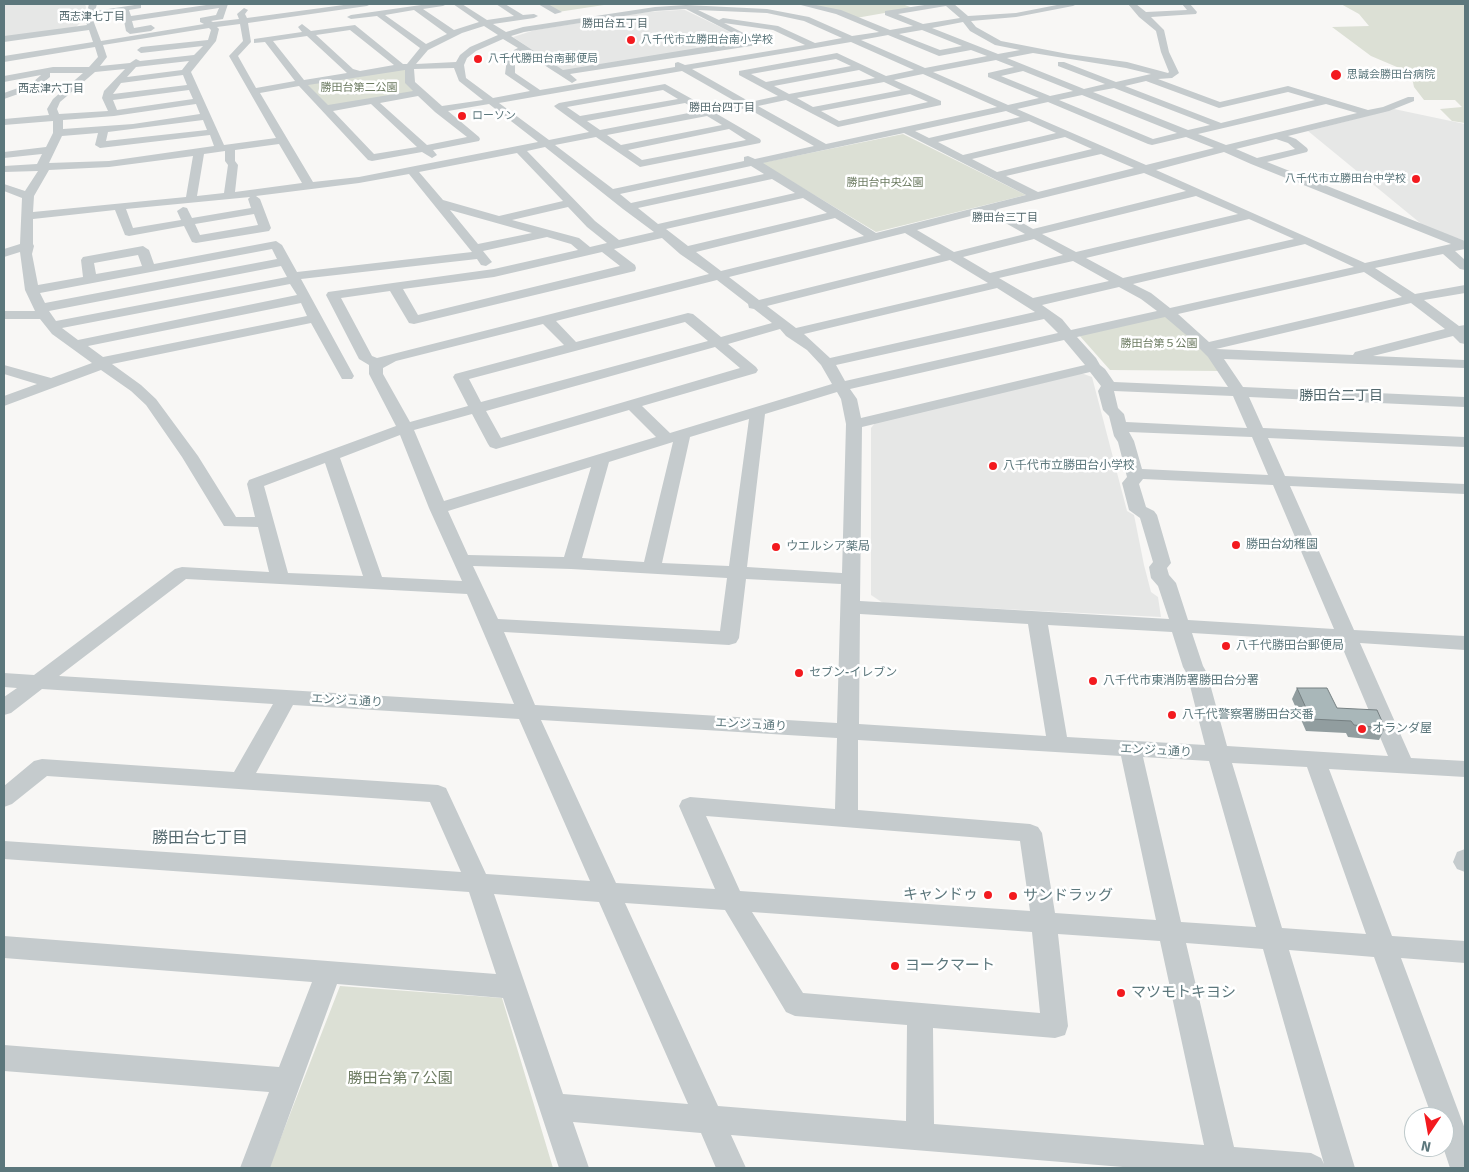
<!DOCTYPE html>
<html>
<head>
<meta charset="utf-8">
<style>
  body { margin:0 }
  #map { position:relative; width:1469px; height:1172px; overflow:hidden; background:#f8f7f5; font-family:Signika,sans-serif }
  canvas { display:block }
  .frame { position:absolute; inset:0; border:5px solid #5c777c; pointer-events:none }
  .north { position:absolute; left:1404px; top:1107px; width:50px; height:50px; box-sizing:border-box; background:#fff; border:1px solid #bec9cb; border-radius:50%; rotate:192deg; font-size:14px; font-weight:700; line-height:20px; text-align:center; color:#5c777c }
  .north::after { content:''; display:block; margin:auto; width:18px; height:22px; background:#f31a1f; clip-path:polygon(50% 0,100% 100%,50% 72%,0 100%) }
</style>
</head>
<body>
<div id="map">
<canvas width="1469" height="1172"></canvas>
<div class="frame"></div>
<div class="north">N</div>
</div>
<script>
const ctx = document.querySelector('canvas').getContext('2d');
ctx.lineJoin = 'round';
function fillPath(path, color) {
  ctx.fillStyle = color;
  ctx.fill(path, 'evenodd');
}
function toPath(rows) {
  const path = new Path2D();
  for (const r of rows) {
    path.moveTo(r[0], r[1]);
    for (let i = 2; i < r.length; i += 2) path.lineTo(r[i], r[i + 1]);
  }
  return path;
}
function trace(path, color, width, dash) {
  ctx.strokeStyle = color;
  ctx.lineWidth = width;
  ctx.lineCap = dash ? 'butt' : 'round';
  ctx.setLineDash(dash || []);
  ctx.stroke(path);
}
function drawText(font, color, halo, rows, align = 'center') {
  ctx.font = font + ' Signika,"Noto Sans JP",sans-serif';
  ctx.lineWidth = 5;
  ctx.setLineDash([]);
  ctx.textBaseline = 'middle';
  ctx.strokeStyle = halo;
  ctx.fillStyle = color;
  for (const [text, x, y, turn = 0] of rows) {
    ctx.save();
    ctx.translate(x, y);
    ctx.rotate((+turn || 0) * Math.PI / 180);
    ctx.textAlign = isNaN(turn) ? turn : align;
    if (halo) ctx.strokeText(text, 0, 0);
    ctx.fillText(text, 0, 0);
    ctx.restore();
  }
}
fillPath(toPath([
  [4,4,85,4,86,7,83,20,75,28,4,38],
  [680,10,685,10,745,39,744,41,569,70,562,70,513,37,535,30,647,12],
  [1394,109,1465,124,1465,241,1425,227,1308,131],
  [1081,373,1092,377,1127,511,1134,515,1144,565,1151,592,1158,597,1161,617,883,603,871,595,871,428,875,423]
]), '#e6e7e6');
fillPath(toPath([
  [543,4,601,4,604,5,558,12],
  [807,4,902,4,913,8,856,18],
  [1341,4,1465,4,1465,123,1452,121,1440,109,1462,107,1455,100,1424,100,1414,87,1411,73,1371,56,1332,27,1369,26,1359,14],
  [407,68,417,93,327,108,305,84],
  [903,134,1026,195,876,232,761,163],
  [1167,314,1204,347,1220,371,1110,370,1079,335],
  [340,986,502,998,553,1168,269,1168]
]), '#dce0d5');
fillPath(toPath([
  [89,4,97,4,95,11,141,4,141,8,129,10,131,16,213,4,228,4,223,19,211,21,213,22,239,19,237,14,244,8,248,10,245,14,247,18,351,4,371,4,367,6,248,23,251,42,238,56,256,88,295,81,265,42,254,43,254,39,302,32,298,27,302,24,311,31,355,25,403,64,407,64,420,48,377,16,351,19,347,17,351,15,428,4,447,4,443,6,423,9,454,30,479,22,453,4,462,4,487,20,514,16,496,4,505,4,523,15,534,14,538,16,534,18,493,24,506,32,523,27,655,7,686,5,767,9,809,17,852,36,879,32,836,14,797,4,811,4,841,10,890,30,913,26,885,15,885,11,931,4,954,4,968,16,1016,13,1062,4,1077,4,1073,6,1016,17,971,21,976,27,1001,41,1068,54,1127,62,1168,73,1169,72,1161,52,1156,31,1139,17,1128,4,1136,4,1146,12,1187,10,1182,4,1190,4,1197,12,1196,14,1151,17,1164,30,1169,52,1179,73,1172,78,1158,79,1220,102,1288,86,1368,110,1383,107,1408,97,1414,97,1414,101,1389,111,1288,136,1296,139,1307,148,1308,150,1307,152,1267,162,1465,241,1465,249,1455,251,1465,260,1465,270,1460,269,1443,254,1375,268,1415,294,1465,285,1465,293,1424,300,1459,326,1465,325,1465,344,1460,343,1453,336,1373,356,1465,360,1465,368,1224,359,1243,387,1465,397,1465,407,1249,397,1263,428,1465,437,1465,447,1268,438,1285,476,1465,484,1465,494,1290,486,1354,630,1465,636,1465,650,1360,643,1411,758,1465,761,1465,777,1329,769,1392,936,1465,941,1465,963,1401,958,1465,1129,1465,1168,1450,1168,1443,1147,1444,1117,1432,1117,1374,957,1289,950,1355,1168,1135,1168,731,1135,746,1168,716,1168,701,1133,573,1122,589,1168,559,1168,503,998,337,984,270,1168,240,1168,269,1092,4,1071,4,1045,279,1067,312,982,4,958,4,936,496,974,469,892,4,859,4,841,461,872,430,802,47,776,12,804,4,807,4,786,34,761,42,759,234,772,273,704,42,689,11,713,4,715,4,697,17,688,4,687,4,673,34,675,175,569,182,567,269,572,258,527,224,526,182,457,146,405,131,391,101,370,4,406,4,396,37,384,4,374,4,365,51,378,92,363,52,334,40,319,4,319,4,311,35,311,25,290,20,252,4,257,4,249,20,244,22,198,4,191,4,184,25,191,38,171,4,172,4,166,37,164,42,154,4,158,4,152,46,147,53,133,53,121,4,125,4,119,49,115,47,109,53,99,83,73,50,73,50,77,38,87,4,99,4,93,32,83,41,75,4,82,4,76,53,67,89,67,98,57,95,47,4,62,4,56,93,42,89,30,4,42,4,36,87,25,85,20,89,4],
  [946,6,960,18,923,24,898,14,946,6],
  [219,8,216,15,200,18,200,22,204,24,101,41,93,20,94,16,122,11,126,31,130,34,151,31,155,28,151,25,134,28,132,21,219,8],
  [686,9,746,40,563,70,511,36,524,32,655,11,686,9],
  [414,10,447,34,426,44,385,15,414,10],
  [698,10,767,13,804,21,842,38,815,43,778,26,723,18,719,20,698,10],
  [963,22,970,31,995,45,1020,50,998,54,932,28,963,22],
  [724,23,773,30,805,45,685,65,678,62,675,63,675,67,540,90,515,73,515,59,524,52,572,83,577,80,570,74,757,45,761,42,724,23],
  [240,24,243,41,229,56,276,138,224,145,191,72,216,41,219,29,217,27,240,24],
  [484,26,498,35,470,47,460,55,456,62,416,64,428,50,462,33,484,26],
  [209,28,211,30,208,40,141,47,137,50,141,53,203,46,194,55,140,61,136,59,130,63,100,66,107,57,103,45,209,28],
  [350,30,394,65,360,71,353,69,316,35,350,30],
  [922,30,962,46,940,50,899,34,922,30],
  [888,35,939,56,971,50,987,56,925,68,861,40,888,35],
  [307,36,347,73,304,80,273,41,307,36],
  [503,39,518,48,514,50,507,59,505,74,530,91,493,98,466,78,464,65,467,58,476,51,503,39],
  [851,42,914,70,886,76,837,53,739,71,739,75,778,96,750,102,692,69,851,42],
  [1033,53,1126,68,1151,74,1116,82,1064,62,1058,62,1058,66,1105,84,1084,89,1007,58,1033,53],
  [836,59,851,66,766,82,751,74,836,59],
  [996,60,1014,67,988,73,988,77,1039,98,1008,105,933,72,996,60],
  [189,61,182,70,127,77,136,67,189,61],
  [454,68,459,81,483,100,442,106,415,82,414,69,454,68],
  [125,69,104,91,102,98,108,111,59,114,57,109,60,102,95,72,125,69],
  [405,70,405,83,413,91,328,105,308,85,405,70],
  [859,70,875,78,789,94,774,86,859,70],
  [682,71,740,104,710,109,665,84,559,103,554,106,556,108,589,132,549,140,499,103,682,71],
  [1023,71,1073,91,1050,96,1001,76,1023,71],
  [923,74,997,107,826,144,758,106,786,100,838,127,941,105,941,101,894,80,923,74],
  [183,75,187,85,113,94,121,83,183,75],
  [1146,81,1219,108,1288,92,1315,100,1221,123,1125,86,1146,81],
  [884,82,901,90,813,107,797,98,884,82],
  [299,86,368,160,372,161,422,152,432,158,437,155,433,150,479,141,480,139,479,137,448,111,489,104,538,142,359,177,313,182,260,93,299,86],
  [1114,88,1210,125,1188,130,1093,92,1114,88],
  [189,90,193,99,117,110,113,100,189,90],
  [663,90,678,99,580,116,567,107,663,90],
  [910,94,928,102,839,121,821,111,910,94],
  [1082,95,1177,133,1153,139,1059,100,1082,95],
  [418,96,435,112,467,137,427,145,380,103,418,96],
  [1048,102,1148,144,1152,145,1186,137,1214,148,1146,165,1017,109,1048,102],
  [685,103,699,111,600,130,587,121,685,103],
  [196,104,200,114,133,124,63,129,63,120,114,116,196,104],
  [371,104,417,147,374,154,333,111,371,104],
  [1326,104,1357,113,1226,145,1198,134,1326,104],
  [747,108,814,146,755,159,748,156,744,157,744,161,613,189,555,145,596,137,640,167,760,143,761,141,760,139,717,114,747,108],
  [1006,111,1020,117,929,138,915,131,1006,111],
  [707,116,722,125,621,145,607,135,707,116],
  [203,120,207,130,106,141,108,132,203,120],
  [1029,121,1056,133,963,155,938,142,1029,121],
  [729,129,746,140,642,160,628,150,729,129],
  [98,133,95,145,100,148,210,135,214,146,109,161,49,163,62,136,98,133],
  [904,133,1026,195,876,233,763,163,904,133],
  [1065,137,1092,149,997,172,972,159,1065,137],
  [1276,139,1288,143,1295,149,1257,158,1236,149,1276,139],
  [279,144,302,183,235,192,238,165,235,161,235,150,279,144],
  [545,147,623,209,654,232,619,240,595,221,527,151,545,147],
  [225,151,225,161,228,165,224,193,197,196,204,154,225,151],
  [1224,152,1251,164,1451,244,1365,263,1156,170,1224,152],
  [517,153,563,201,499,216,443,200,419,172,517,153],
  [1101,154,1134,168,1038,192,1006,176,1101,154],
  [193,156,186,197,33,212,34,196,49,170,109,167,193,156],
  [751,166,764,174,631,203,620,194,751,166],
  [1144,173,1186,191,1033,229,998,209,1144,173],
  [409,174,472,252,297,272,282,245,276,241,154,264,149,250,143,246,83,257,81,260,83,277,38,285,32,254,34,246,33,244,33,219,115,210,125,235,129,236,184,226,192,242,196,243,269,231,271,228,260,199,256,196,359,183,409,174],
  [772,179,795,193,658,224,638,208,772,179],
  [1196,196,1238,214,1076,252,1042,234,1196,196],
  [250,197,248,199,251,208,192,218,187,208,183,207,177,211,181,220,133,228,126,209,250,197],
  [803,198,827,213,688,246,666,229,803,198],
  [568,207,587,227,607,243,590,247,579,238,512,220,568,207],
  [450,210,532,233,478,244,450,210],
  [986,212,1025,234,954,252,917,230,986,212],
  [254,214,258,225,200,235,195,224,254,214],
  [835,218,864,236,721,271,696,252,835,218],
  [1249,219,1294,239,1123,278,1086,258,1249,219],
  [905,233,941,255,759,300,729,277,905,233],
  [547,237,571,244,578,250,494,269,328,292,326,295,359,359,369,365,369,374,396,426,249,480,247,484,255,517,236,517,198,456,156,399,141,385,112,364,311,323,342,379,352,379,354,376,301,279,477,259,481,265,486,266,492,262,483,251,547,237],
  [662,238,680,254,709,274,377,358,372,356,341,298,390,291,409,323,414,324,635,271,636,268,635,265,614,249,662,238],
  [1034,239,1063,255,990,273,963,257,1034,239],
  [1305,244,1354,267,1170,308,1151,293,1133,284,1305,244],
  [272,249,277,259,45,303,40,293,272,249],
  [602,252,620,266,418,315,403,289,494,277,602,252],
  [138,255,142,266,96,274,94,263,138,255],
  [950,260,988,283,796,328,767,306,950,260],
  [1073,261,1109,281,1033,298,999,278,1073,261],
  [281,266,287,277,56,321,49,311,281,266],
  [1364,272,1402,297,1209,342,1178,314,1364,272],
  [717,280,748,304,749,308,754,309,772,323,721,337,693,314,688,313,576,342,556,321,717,280],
  [290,284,297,295,78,340,62,328,290,284],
  [1119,287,1141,299,1157,311,1071,330,1062,319,1042,305,1119,287],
  [997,288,1035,312,830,358,804,334,997,288],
  [301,303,307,316,103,357,88,346,301,303],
  [1411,303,1445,329,1355,352,1353,355,1216,349,1411,303],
  [1165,317,1185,334,1208,357,1228,387,1114,382,1105,369,1100,365,1096,358,1077,337,1165,317],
  [1044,319,1058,333,845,381,836,365,1044,319],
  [685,322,708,341,481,402,469,379,685,322],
  [543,324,564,345,455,374,453,377,468,406,410,422,383,374,383,368,396,361,543,324],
  [780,329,786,336,807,350,821,365,832,384,670,433,642,406,756,373,758,370,756,367,728,344,780,329],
  [1064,340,1085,365,861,418,857,399,850,389,1064,340],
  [715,347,740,368,501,438,486,411,715,347],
  [1090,372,1101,386,1098,391,1103,410,1109,416,1114,436,1118,442,1127,477,1122,483,1129,510,1140,518,1153,562,1149,567,1151,578,1158,586,1169,619,860,601,862,427,1090,372],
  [1114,391,1233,396,1247,428,1126,422,1124,414,1118,408,1114,391],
  [837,392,841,399,846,424,842,573,747,567,765,414,837,392],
  [629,410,656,437,444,501,414,430,472,414,488,444,490,447,496,449,629,410],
  [749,419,729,566,662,563,690,437,749,419],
  [1129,432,1252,437,1268,475,1142,469,1134,441,1129,432],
  [400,435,429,508,462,581,382,577,340,458,400,435],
  [673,442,644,562,582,558,609,462,673,442],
  [325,463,363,576,288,573,264,486,325,463],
  [591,467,564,557,468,555,448,511,591,467],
  [1143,479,1273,485,1334,629,1188,620,1176,583,1169,575,1167,568,1171,563,1157,515,1154,511,1146,507,1139,484,1143,479],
  [473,566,571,569,727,578,720,631,498,619,473,566],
  [186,579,467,594,514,704,59,676,186,579],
  [746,579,841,584,837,723,535,705,504,632,729,645,736,643,739,638,746,579],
  [860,614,1028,624,1046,736,859,724,860,614],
  [1048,625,1172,632,1183,667,1187,674,1205,745,1067,737,1048,625],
  [1192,633,1340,642,1388,756,1227,746,1207,673,1203,666,1192,633],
  [293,705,519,719,590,881,486,874,446,788,438,785,256,773,293,705],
  [541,720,837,738,835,809,690,797,682,800,679,806,715,889,616,883,541,720],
  [858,740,1121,756,1156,920,1055,913,1042,833,1038,827,1030,824,858,810,858,740],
  [1143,757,1209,761,1256,927,1181,922,1143,757],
  [1232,763,1307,767,1366,934,1282,928,1232,763],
  [706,816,1020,841,1030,911,740,891,706,816],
  [494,894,599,902,688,1104,563,1094,494,894],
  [625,903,725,910,786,1012,795,1016,907,1025,906,1121,718,1106,625,903],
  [752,912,1032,932,1040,1013,803,993,752,912],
  [1058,934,1160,941,1204,1145,934,1124,933,1028,1055,1038,1065,1035,1068,1026,1058,934],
  [1186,943,1263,949,1324,1164,1321,1158,1311,1153,1234,1147,1186,943],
  [538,4,548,4,562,12,555,14,538,4],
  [1465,849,1465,872,1457,869,1453,862,1457,852,1465,849]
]), '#c5cbcd');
fillPath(toPath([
  [1297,688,1337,708,1385,728,1379,740,1348,737,1346,733,1306,731,1292,699]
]), '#919d9f');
const building = toPath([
  [1297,688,1327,688,1337,708,1377,710,1385,728,1354,725,1351,721,1311,719,1297,688]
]);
fillPath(building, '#a9b7b9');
trace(building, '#768082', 1);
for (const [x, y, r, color] of [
  [631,40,5,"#f31a1f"],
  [478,59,5,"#f31a1f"],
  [1336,75,6,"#f31a1f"],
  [462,116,5,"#f31a1f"],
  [1416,179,5,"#f31a1f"],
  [993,466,5,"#f31a1f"],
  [1236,545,5,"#f31a1f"],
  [776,547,5,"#f31a1f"],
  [1226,646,5,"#f31a1f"],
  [799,673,5,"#f31a1f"],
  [1093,681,5,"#f31a1f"],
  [1172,715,5,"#f31a1f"],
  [1362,729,5,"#f31a1f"],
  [988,895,5,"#f31a1f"],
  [1013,896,5,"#f31a1f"],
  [895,966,5,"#f31a1f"],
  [1121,993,5,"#f31a1f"]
]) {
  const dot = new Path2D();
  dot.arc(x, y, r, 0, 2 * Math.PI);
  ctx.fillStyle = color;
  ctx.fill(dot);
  trace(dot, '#fff', 2);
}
drawText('11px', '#53686d', '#fff', [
  ["西志津七丁目",92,17],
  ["勝田台五丁目",615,24],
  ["西志津六丁目",51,89],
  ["勝田台四丁目",722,108],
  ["勝田台三丁目",1005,218]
]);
drawText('11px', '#5c777c', '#fff', [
  ["八千代市立勝田台南小学校",641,40],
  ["八千代勝田台南郵便局",488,59],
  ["思誠会勝田台病院",1347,75],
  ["ローソン",472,116],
  ["八千代市立勝田台中学校",1406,179,"right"]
], 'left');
drawText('11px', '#6b7a60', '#fff', [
  ["勝田台第二公園",359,88],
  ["勝田台中央公園",885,183],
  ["勝田台第５公園",1159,344]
]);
drawText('12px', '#5c777c', '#fff', [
  ["八千代市立勝田台小学校",1003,466],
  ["勝田台幼稚園",1246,545],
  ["ウエルシア薬局",786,547],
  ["八千代勝田台郵便局",1236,646],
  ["セブン-イレブン",809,673],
  ["八千代市東消防署勝田台分署",1103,681],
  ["八千代警察署勝田台交番",1182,715],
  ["オランダ屋",1372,729]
], 'left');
drawText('12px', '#5c777c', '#fff', [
  ["エンジュ通り",347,701,3],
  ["エンジュ通り",751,725,3],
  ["エンジュ通り",1156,751,3]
]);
drawText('14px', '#53686d', '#fff', [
  ["勝田台二丁目",1341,396]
]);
drawText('15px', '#5c777c', '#fff', [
  ["キャンドゥ",978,895,"right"],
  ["サンドラッグ",1023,896],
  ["ヨークマート",905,966],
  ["マツモトキヨシ",1131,993]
], 'left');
drawText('15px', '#6b7a60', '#fff', [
  ["勝田台第７公園",400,1079]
]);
drawText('16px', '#53686d', '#fff', [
  ["勝田台七丁目",200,839]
]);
</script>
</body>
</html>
